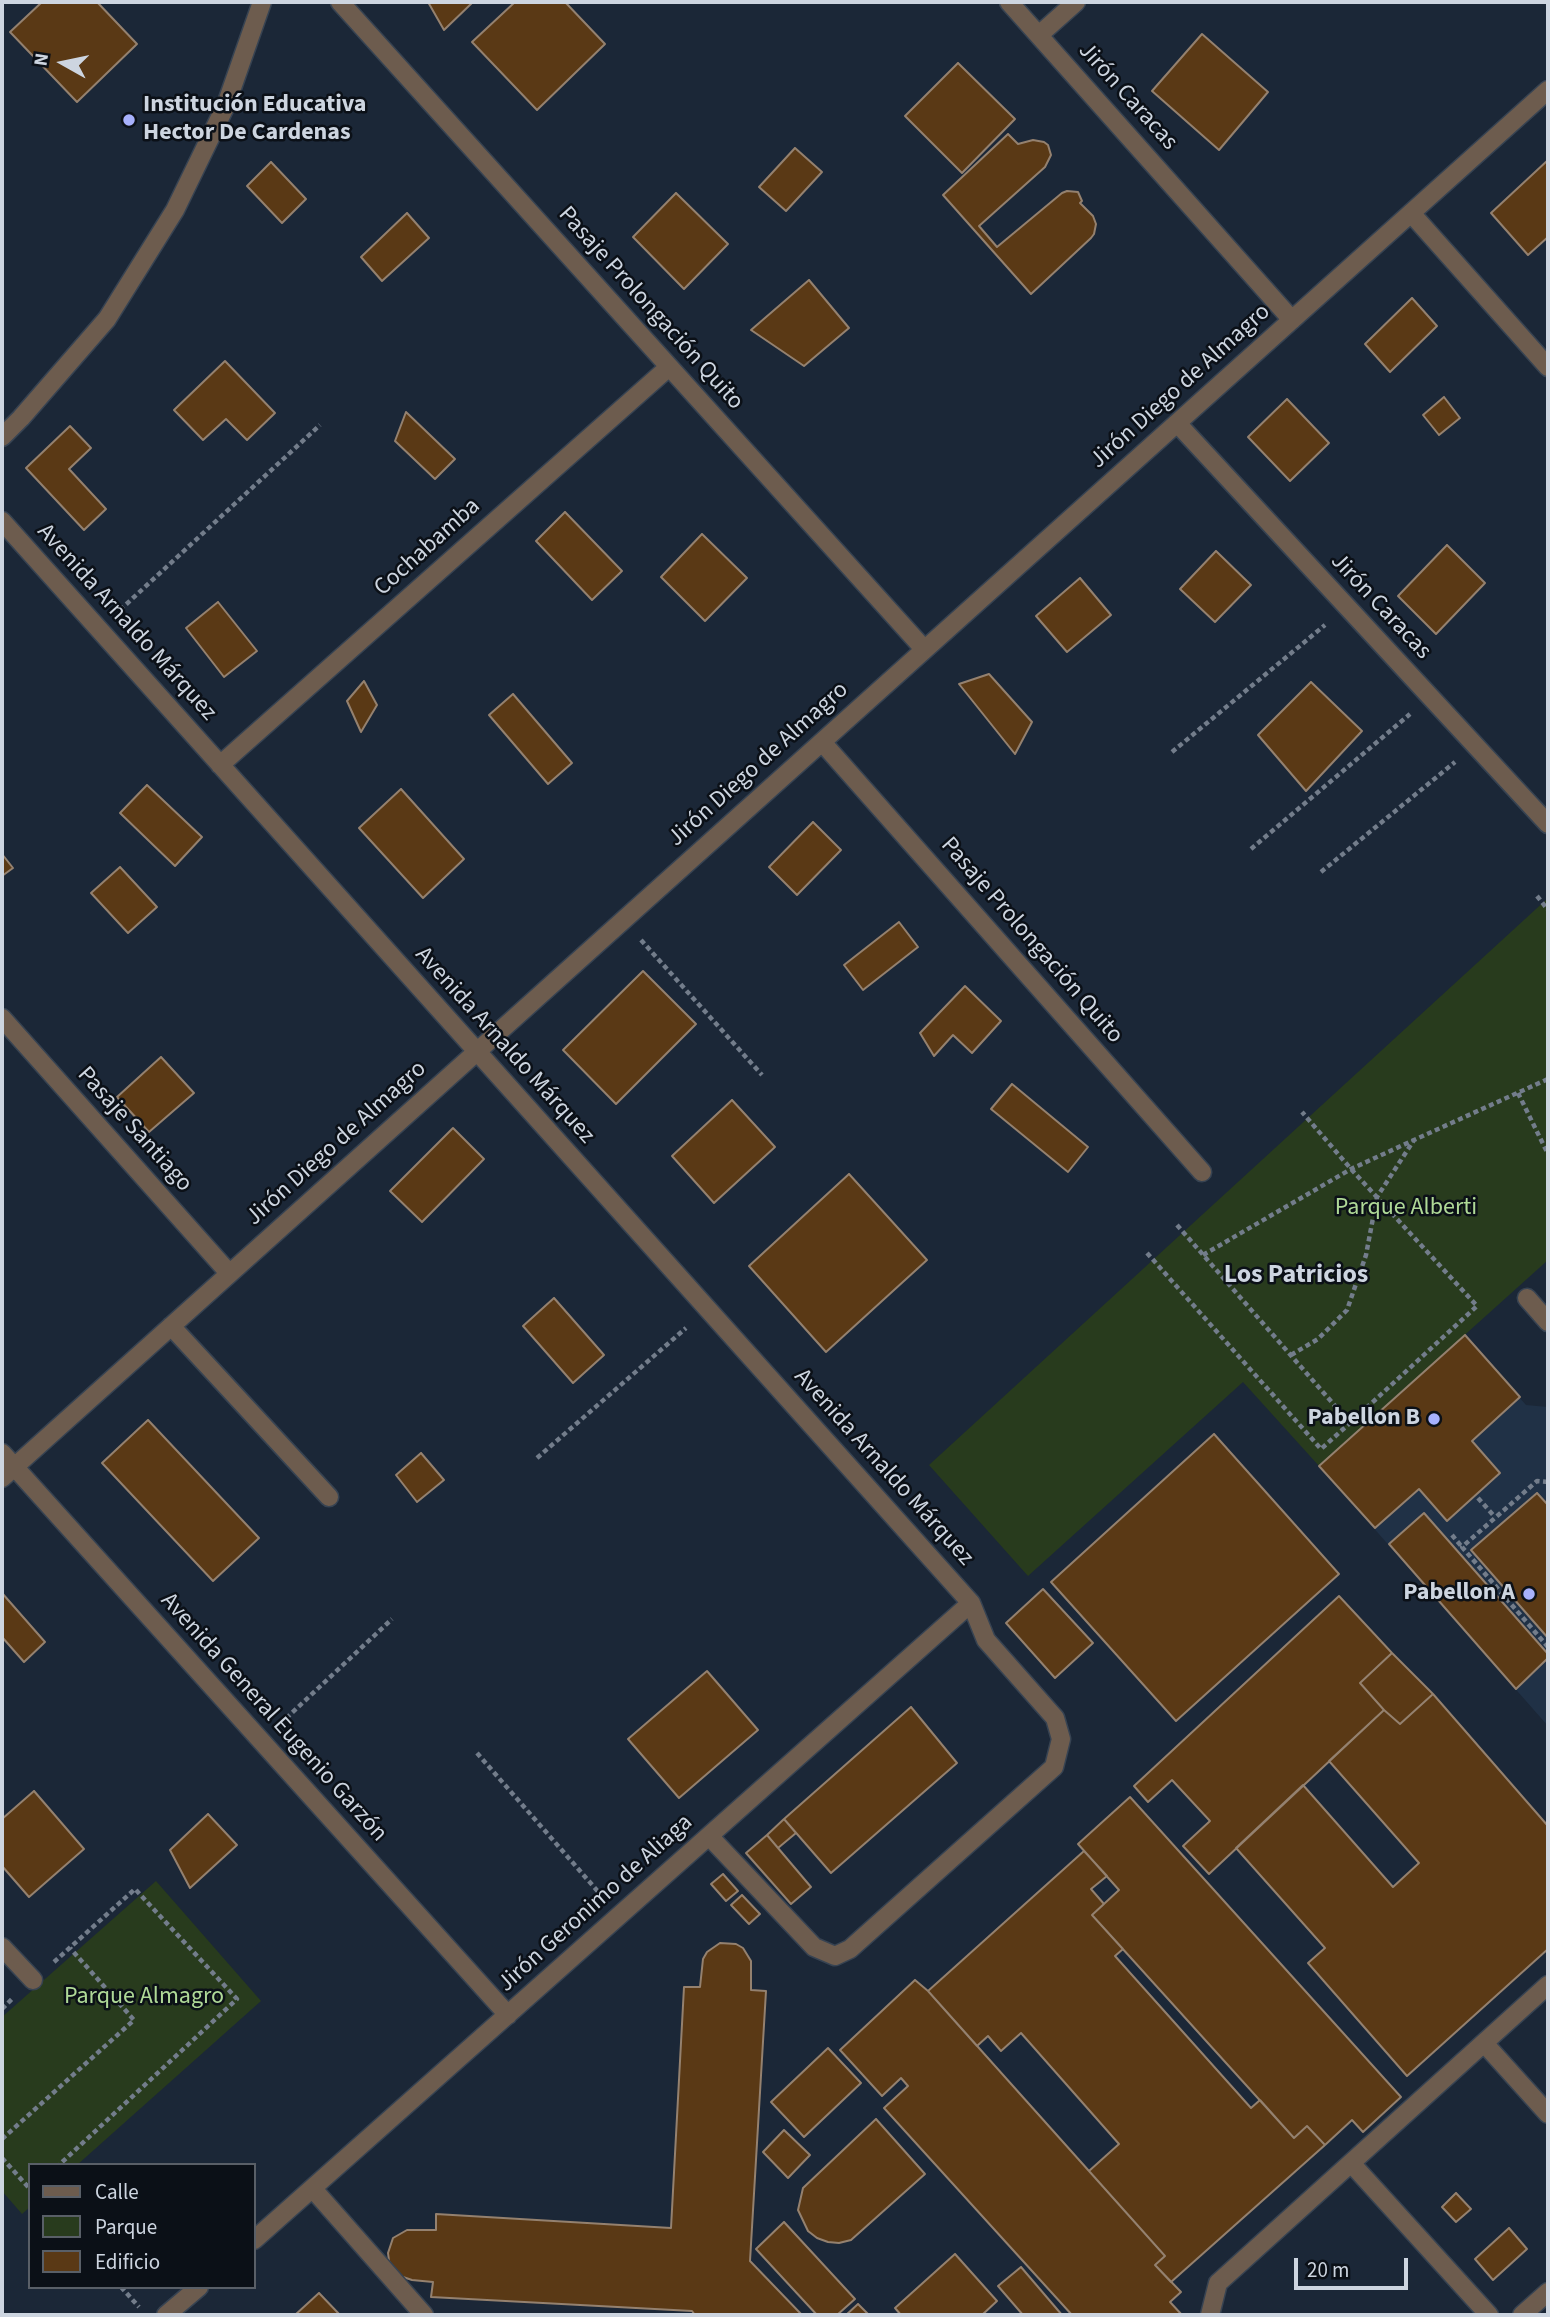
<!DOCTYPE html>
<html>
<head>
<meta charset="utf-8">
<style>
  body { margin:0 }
  #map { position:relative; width:1550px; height:2317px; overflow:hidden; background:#1b2737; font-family:"Source Sans 3",sans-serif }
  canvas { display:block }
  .frame { position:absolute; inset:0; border:4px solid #cdd5e0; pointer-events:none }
  .legend { position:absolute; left:28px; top:2163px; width:228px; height:126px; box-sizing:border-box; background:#0b1017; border:2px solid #595f67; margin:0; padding:9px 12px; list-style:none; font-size:21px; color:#cdd5e0 }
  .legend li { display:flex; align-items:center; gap:14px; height:35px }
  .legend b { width:35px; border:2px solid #595f67 }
  .north { position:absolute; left:28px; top:28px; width:70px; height:70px; -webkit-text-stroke:5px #0b1017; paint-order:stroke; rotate:279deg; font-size:19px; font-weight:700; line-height:28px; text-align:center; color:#cdd5e0 }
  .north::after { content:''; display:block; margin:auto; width:24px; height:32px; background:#cdd5e0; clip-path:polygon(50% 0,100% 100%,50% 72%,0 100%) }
  .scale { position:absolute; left:1294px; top:2258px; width:114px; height:32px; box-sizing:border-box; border:4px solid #cdd5e0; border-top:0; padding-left:9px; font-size:21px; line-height:24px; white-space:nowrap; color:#cdd5e0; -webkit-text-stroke:5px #0b1017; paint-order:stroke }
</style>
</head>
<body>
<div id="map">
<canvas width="1550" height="2317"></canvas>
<div class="frame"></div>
<ul class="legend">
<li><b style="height:9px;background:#6d5c4e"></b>Calle</li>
<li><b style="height:19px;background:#283b1d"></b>Parque</li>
<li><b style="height:19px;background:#5a3915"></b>Edificio</li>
</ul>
<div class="north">N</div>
<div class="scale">20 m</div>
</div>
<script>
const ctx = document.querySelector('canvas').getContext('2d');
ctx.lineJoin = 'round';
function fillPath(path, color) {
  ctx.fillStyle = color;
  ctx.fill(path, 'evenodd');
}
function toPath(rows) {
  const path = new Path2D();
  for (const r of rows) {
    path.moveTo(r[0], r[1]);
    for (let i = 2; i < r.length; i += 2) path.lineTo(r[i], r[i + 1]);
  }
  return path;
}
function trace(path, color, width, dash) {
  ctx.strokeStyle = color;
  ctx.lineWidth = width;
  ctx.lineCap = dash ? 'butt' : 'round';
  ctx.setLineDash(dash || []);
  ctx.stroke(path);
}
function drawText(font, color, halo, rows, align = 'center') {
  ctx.font = font + ' "Source Sans 3",sans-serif';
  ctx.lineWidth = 5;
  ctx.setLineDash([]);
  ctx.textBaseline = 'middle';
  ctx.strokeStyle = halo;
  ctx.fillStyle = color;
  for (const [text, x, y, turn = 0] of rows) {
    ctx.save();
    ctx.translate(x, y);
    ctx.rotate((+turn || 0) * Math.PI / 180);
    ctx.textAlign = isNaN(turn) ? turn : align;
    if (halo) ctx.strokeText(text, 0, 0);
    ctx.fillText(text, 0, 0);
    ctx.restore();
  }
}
fillPath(toPath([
  [1465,1335,1526,1405,1548,1407,1548,1726,1319,1466]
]), '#203146');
fillPath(toPath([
  [1548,898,1548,1260,1319,1466,1243,1382,1028,1576,929,1465],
  [156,1881,261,2001,77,2165,30,2165,30,2207,22,2214,2,2191,2,2017]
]), '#283b1d');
const building = toPath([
  [42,2,97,2,137,44,77,102,10,32,42,2],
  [428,2,473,2,444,30,428,2],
  [515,2,565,2,605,44,537,110,472,42,515,2],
  [1202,34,1268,92,1219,150,1152,91,1202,34],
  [958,63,1015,119,962,173,905,116,958,63],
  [1008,134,1018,144,1033,140,1044,142,1048,145,1051,155,1045,167,979,226,997,247,1062,193,1067,191,1078,192,1082,201,1080,203,1093,216,1096,224,1094,234,1091,238,1031,294,943,195,1008,134],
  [795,148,822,172,786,211,759,187,795,148],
  [1548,160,1548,237,1528,255,1491,213,1548,160],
  [271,162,306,199,282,223,247,186,271,162],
  [676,193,728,244,684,289,633,237,676,193],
  [407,213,429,238,382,281,361,257,407,213],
  [809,280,849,328,804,366,751,330,809,280],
  [1412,298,1437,326,1390,372,1365,344,1412,298],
  [225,361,275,413,247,440,226,419,203,440,174,410,225,361],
  [1444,397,1460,418,1439,435,1423,415,1444,397],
  [1287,399,1329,443,1290,481,1248,437,1287,399],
  [406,412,455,459,435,479,395,441,406,412],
  [70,426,91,448,69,469,106,509,84,530,26,468,70,426],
  [565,512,622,571,592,600,536,541,565,512],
  [702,534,747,578,705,621,661,577,702,534],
  [1447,545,1485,583,1436,634,1398,596,1447,545],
  [1216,551,1251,585,1215,622,1180,589,1216,551],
  [1080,578,1111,615,1067,652,1036,616,1080,578],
  [218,602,257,651,224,677,186,628,218,602],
  [989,674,1032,722,1015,754,959,684,989,674],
  [364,681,377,705,361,732,347,701,364,681],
  [1311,682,1362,731,1306,791,1258,735,1311,682],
  [513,694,572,763,548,784,489,715,513,694],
  [147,785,202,837,175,866,120,813,147,785],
  [401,789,464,859,423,898,359,828,401,789],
  [813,822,841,850,797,895,769,867,813,822],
  [2,854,13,868,2,876,2,854],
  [120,867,157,907,128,933,91,893,120,867],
  [899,922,918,947,863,990,844,965,899,922],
  [643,971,696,1024,616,1104,563,1050,643,971],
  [965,986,1001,1021,972,1053,953,1035,934,1056,920,1033,965,986],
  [161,1057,194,1093,149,1132,117,1097,161,1057],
  [1012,1084,1088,1147,1068,1172,991,1109,1012,1084],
  [732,1100,775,1147,714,1203,672,1156,732,1100],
  [453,1128,484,1159,422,1222,390,1191,453,1128],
  [849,1174,927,1260,826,1352,749,1266,849,1174],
  [554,1298,604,1355,573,1383,523,1326,554,1298],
  [1465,1335,1520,1397,1472,1441,1500,1473,1447,1521,1419,1489,1375,1528,1319,1466,1465,1335],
  [148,1420,259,1538,213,1581,102,1463,148,1420],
  [1214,1434,1339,1574,1176,1721,1051,1582,1214,1434],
  [421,1453,444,1480,417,1502,396,1475,421,1453],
  [1537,1493,1548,1505,1548,1638,1471,1550,1537,1493],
  [1424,1513,1548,1654,1548,1658,1516,1689,1389,1544,1424,1513],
  [1043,1589,1093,1643,1055,1678,1006,1623,1043,1589],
  [2,1593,45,1642,24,1662,2,1637,2,1593],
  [1339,1596,1392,1653,1360,1683,1384,1710,1209,1874,1183,1846,1210,1821,1172,1780,1148,1802,1134,1786,1339,1596],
  [1392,1653,1433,1694,1400,1724,1384,1710,1360,1683,1392,1653],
  [707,1671,758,1730,679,1798,628,1739,707,1671],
  [1433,1694,1548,1826,1548,1949,1407,2076,1308,1963,1325,1948,1236,1848,1303,1785,1393,1887,1419,1863,1329,1761,1384,1710,1400,1724,1433,1694],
  [911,1707,957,1763,831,1873,784,1819,911,1707],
  [34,1791,84,1849,29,1897,2,1866,2,1819,34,1791],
  [1130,1797,1401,2097,1363,2132,1352,2120,1325,2145,1307,2126,1294,2138,1092,1915,1119,1890,1078,1844,1130,1797],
  [208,1814,237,1845,190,1888,170,1850,208,1814],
  [784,1819,796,1833,778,1848,767,1835,784,1819],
  [767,1835,811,1887,791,1904,746,1853,767,1835],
  [1084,1851,1107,1876,1091,1889,1104,1904,1092,1915,1123,1949,1115,1956,1251,2108,1260,2100,1294,2138,1307,2126,1325,2145,1171,2282,1155,2265,1165,2256,1089,2171,1119,2144,1021,2033,1001,2051,988,2036,977,2046,928,1991,1084,1851],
  [723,1874,738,1891,726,1901,711,1884,723,1874],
  [742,1895,760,1914,749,1924,731,1905,742,1895],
  [720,1943,736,1944,743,1948,751,1961,751,1990,766,1991,750,2261,802,2315,695,2315,692,2311,431,2297,433,2282,412,2280,397,2275,389,2261,388,2253,393,2238,407,2230,436,2230,436,2214,671,2228,684,1987,700,1987,703,1959,707,1952,720,1943],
  [915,1980,928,1991,1165,2256,1155,2265,1181,2292,1170,2302,1182,2315,1072,2315,884,2108,908,2086,901,2078,882,2096,840,2050,915,1980],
  [828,2048,861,2083,804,2137,771,2102,828,2048],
  [876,2119,925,2174,851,2240,839,2243,828,2242,817,2238,808,2231,798,2210,803,2188,876,2119],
  [784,2130,810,2155,788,2178,763,2152,784,2130],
  [1456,2193,1471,2209,1456,2222,1442,2207,1456,2193],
  [784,2222,855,2299,837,2315,817,2315,756,2249,784,2222],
  [1509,2228,1527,2249,1493,2280,1475,2259,1509,2228],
  [955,2254,997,2301,982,2315,901,2315,895,2308,955,2254],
  [1021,2267,1062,2315,1023,2315,998,2286,1021,2267],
  [319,2293,340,2315,295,2315,319,2293],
  [858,2304,869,2315,846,2315,858,2304]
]);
fillPath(building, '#5a3915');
trace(building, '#94816f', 2);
const minor = toPath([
  [340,2,924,649],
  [1009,2,1292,320],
  [1039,35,1076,2],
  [1411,213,1548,367],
  [1177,423,1548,824],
  [2,437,21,418,107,319,175,210,226,105,262,2],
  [2,521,971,1603,986,1640,1055,1718,1061,1739,1054,1767,850,1949,835,1956,814,1947,709,1836],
  [822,742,1202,1172],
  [220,765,669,367],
  [2,1018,229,1273],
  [1527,1298,1548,1322],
  [171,1326,329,1497],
  [2,1453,508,2015],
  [2,1478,1548,90],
  [2,1947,33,1980],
  [1484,2043,1548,2114],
  [1351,2163,1489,2315],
  [313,2189,424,2315],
  [254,2240,971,1603],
  [166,2315,199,2287],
  [1210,2315,1218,2283,1548,1985],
  [1522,2315,1548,2292]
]);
trace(minor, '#374352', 21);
trace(toPath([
  [120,610,320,425],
  [1172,752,1325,625],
  [1251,849,1410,714],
  [1321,872,1455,762],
  [1537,896,1548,910],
  [641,940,762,1075],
  [1518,1093,1548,1154],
  [1177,1225,1350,1423],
  [1147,1253,1321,1449,1350,1423,1477,1306,1351,1169,1302,1112],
  [1203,1255,1351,1169,1414,1140],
  [1291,1355,1318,1339,1347,1310,1366,1255,1377,1197,1414,1140,1548,1079],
  [537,1458,686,1328],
  [1548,1482,1537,1481,1462,1547,1548,1647],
  [1478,1498,1495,1517],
  [1452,1535,1462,1547],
  [280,1724,392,1619],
  [477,1753,601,1895],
  [54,1962,135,1889,237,1999,59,2165],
  [2,2009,13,1998],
  [2,2139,134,2020,70,1948],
  [2,2158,30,2189],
  [121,2287,139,2307]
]), '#737d8b', 4.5, [5, 3.5]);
trace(minor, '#6d5c4e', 18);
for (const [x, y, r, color] of [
  [129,120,7,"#a7b1fc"],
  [1434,1419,7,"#a7b1fc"],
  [1529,1594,7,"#a7b1fc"]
]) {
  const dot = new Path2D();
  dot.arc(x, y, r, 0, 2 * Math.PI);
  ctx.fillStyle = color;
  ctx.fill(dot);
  trace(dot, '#0b1017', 2.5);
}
drawText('24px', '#cdd5e0', '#0b1017', [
  ["Jirón Caracas",1127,97,48],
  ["Pasaje Prolongación Quito",650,309,48],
  ["Jirón Diego de Almagro",1181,387,-42],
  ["Cochabamba",428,548,-42],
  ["Jirón Caracas",1380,607,47],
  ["Avenida Arnaldo Márquez",126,623,48],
  ["Jirón Diego de Almagro",759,765,-42],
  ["Pasaje Prolongación Quito",1031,941,49],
  ["Avenida Arnaldo Márquez",504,1046,48],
  ["Pasaje Santiago",134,1130,48],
  ["Jirón Diego de Almagro",337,1144,-42],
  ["Avenida Arnaldo Márquez",883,1468,48],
  ["Avenida General Eugenio Garzón",273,1718,48],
  ["Jirón Geronimo de Aliaga",596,1904,-42]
]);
drawText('bold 24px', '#cdd5e0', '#0b1017', [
  ["Institución Educativa",143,106,"left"],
  ["Hector De Cardenas",143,134,"left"],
  ["Pabellon B",1420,1419],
  ["Pabellon A",1515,1594]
], 'right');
drawText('24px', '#afd997', '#0b1017', [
  ["Parque Alberti",1406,1209],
  ["Parque Almagro",144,1998]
]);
drawText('bold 26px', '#cdd5e0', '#0b1017', [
  ["Los Patricios",1296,1276]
]);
</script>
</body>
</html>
